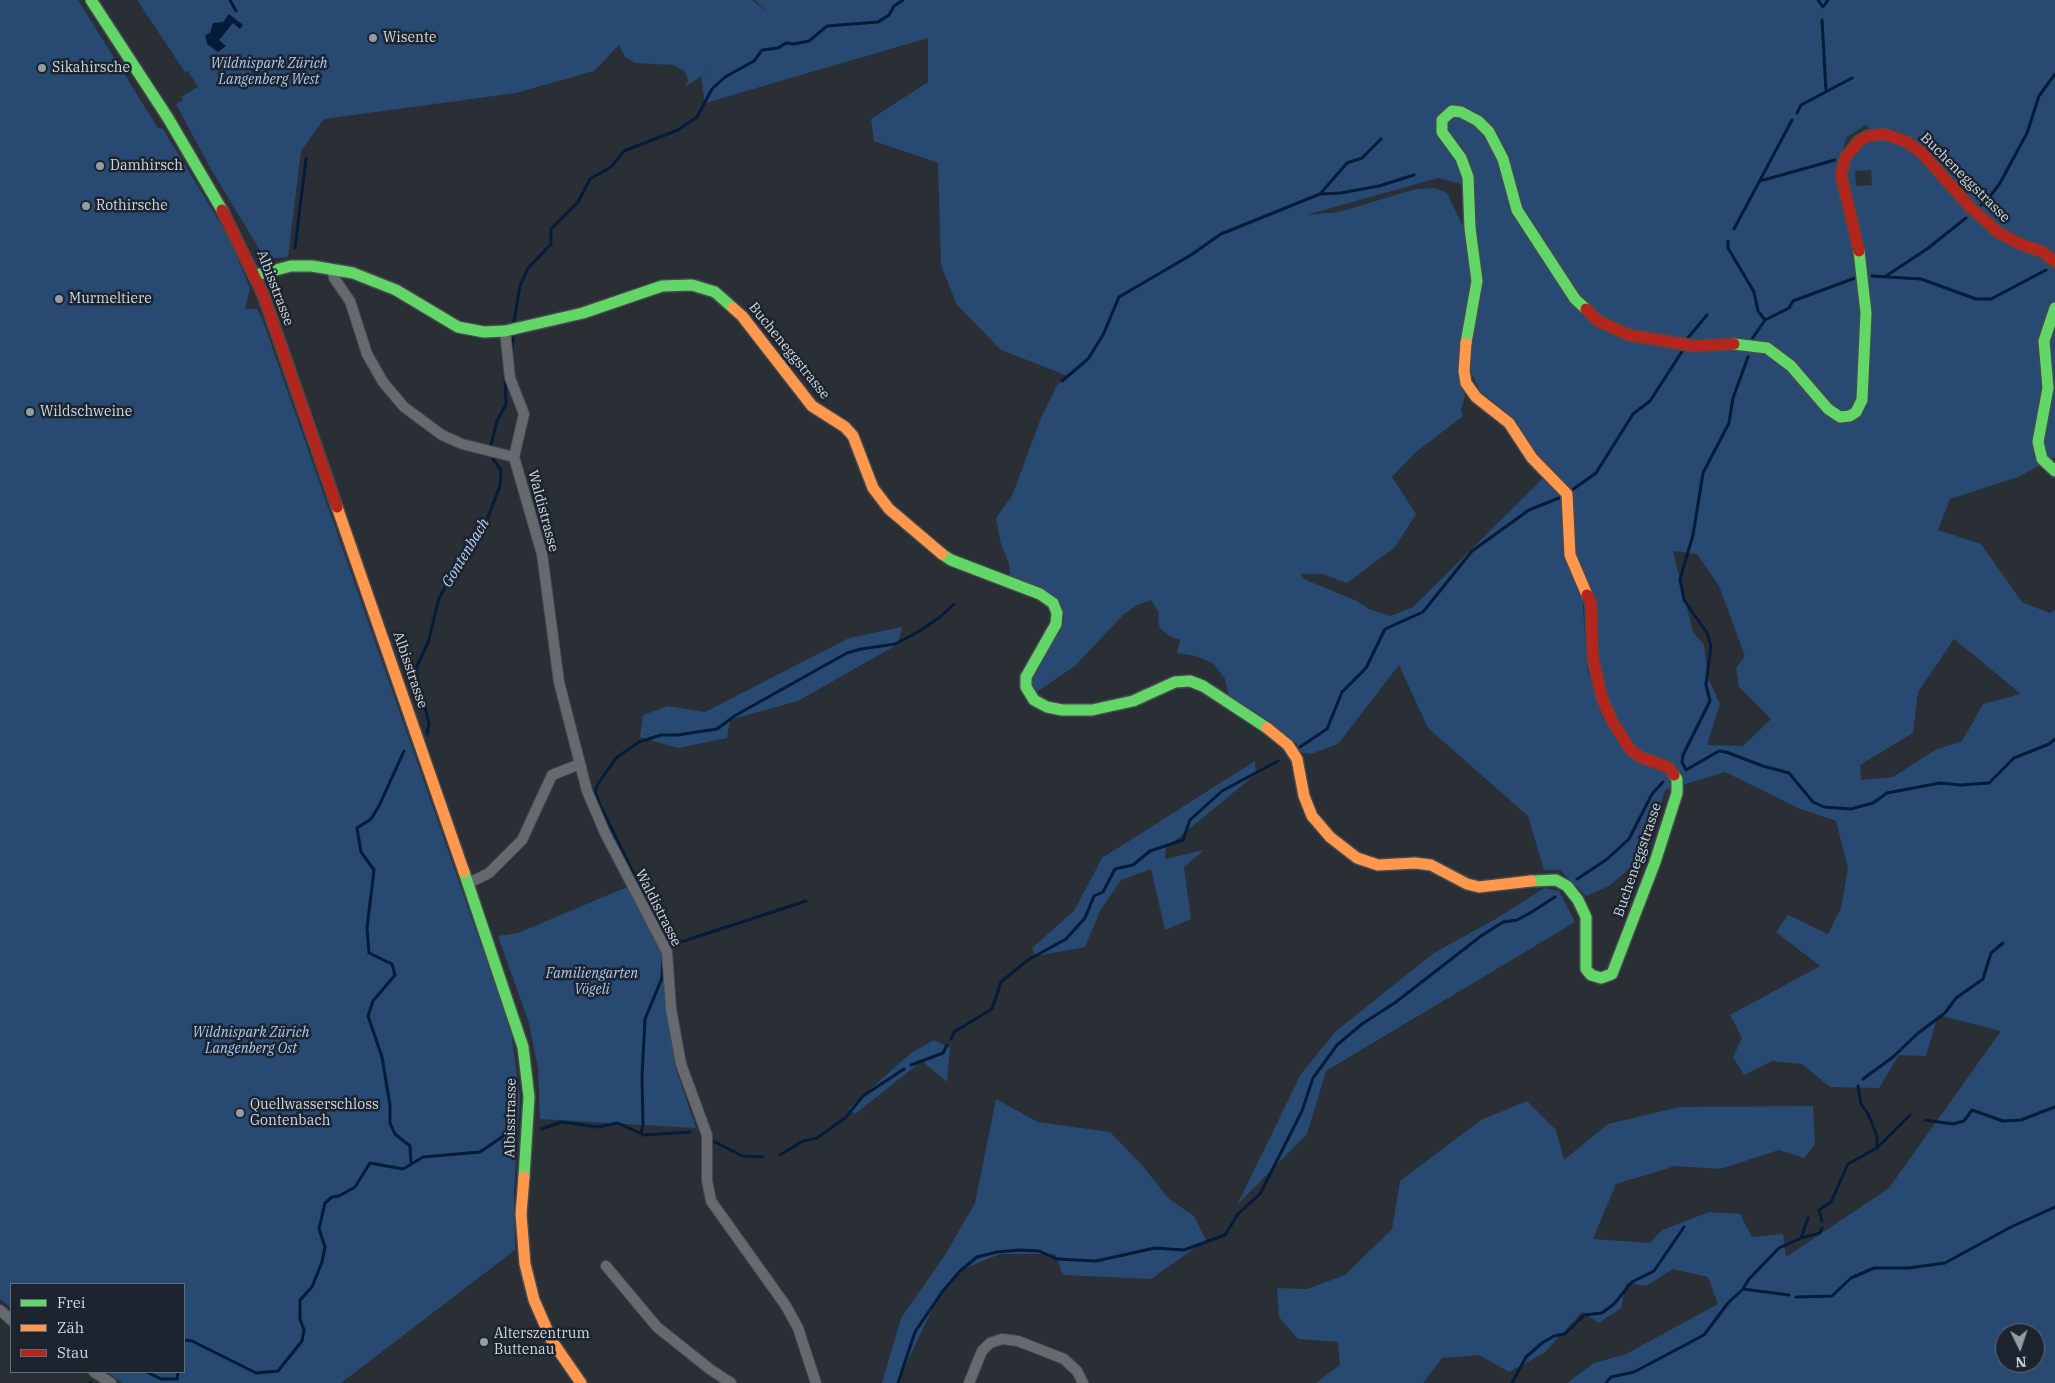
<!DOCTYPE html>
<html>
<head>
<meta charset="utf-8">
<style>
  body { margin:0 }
  #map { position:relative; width:2055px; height:1383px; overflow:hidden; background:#2a2f35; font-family:"IBM Plex Serif",serif }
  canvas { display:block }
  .legend { position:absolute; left:10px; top:1283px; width:175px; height:90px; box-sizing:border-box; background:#1b242f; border:1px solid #646c75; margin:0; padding:6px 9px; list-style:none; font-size:15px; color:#d1d7de }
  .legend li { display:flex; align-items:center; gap:10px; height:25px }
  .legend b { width:25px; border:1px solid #646c75 }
  .north { position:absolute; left:1995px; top:1323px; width:50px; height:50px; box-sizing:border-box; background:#1b242f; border:1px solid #646c75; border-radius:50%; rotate:176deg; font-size:14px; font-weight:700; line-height:20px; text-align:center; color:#d1d7de }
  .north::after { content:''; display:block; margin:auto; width:18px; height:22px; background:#979ca3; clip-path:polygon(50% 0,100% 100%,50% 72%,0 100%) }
</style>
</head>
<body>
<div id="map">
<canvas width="2055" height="1383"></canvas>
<ul class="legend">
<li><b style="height:6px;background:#63d668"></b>Frei</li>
<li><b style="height:6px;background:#ff974d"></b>Zäh</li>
<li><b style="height:6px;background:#b3261e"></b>Stau</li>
</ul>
<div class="north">N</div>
</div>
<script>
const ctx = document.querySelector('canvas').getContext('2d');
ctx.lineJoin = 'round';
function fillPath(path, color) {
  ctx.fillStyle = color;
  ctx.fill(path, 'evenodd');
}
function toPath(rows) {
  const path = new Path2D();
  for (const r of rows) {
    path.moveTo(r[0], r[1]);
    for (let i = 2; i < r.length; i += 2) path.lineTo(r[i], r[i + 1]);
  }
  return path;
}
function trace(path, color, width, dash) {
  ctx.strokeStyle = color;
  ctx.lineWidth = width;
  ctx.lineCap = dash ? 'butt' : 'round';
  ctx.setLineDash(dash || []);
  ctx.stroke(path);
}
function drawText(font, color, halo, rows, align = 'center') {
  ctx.font = font + ' "IBM Plex Serif",serif';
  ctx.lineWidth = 5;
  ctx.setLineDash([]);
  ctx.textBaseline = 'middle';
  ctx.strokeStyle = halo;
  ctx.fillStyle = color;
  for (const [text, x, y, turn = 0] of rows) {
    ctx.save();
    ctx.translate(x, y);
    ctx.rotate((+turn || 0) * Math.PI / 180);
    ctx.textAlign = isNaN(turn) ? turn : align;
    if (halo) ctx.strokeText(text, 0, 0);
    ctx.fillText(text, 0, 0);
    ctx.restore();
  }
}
fillPath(toPath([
  [0,0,78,0,158,128,163,129,227,234,250,288,245,309,257,309,262,318,511,1031,520,1097,514,1191,515,1250,341,1383,122,1383,107,1372,184,1372,184,1284,11,1284,11,1308,0,1299],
  [137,0,752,0,769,13,755,0,2055,0,2055,457,2018,477,1950,499,1938,530,1981,544,2022,602,2050,613,2055,610,2055,1383,1567,1383,1594,1363,1626,1354,1718,1304,1708,1277,1673,1269,1646,1286,1626,1283,1621,1308,1599,1323,1582,1312,1544,1353,1509,1372,1479,1355,1442,1358,1423,1383,1316,1383,1340,1365,1338,1342,1298,1339,1279,1317,1277,1288,1307,1289,1345,1275,1392,1229,1400,1181,1481,1120,1527,1101,1556,1130,1564,1160,1608,1124,1679,1107,1813,1106,1815,1144,1804,1158,1779,1150,1720,1169,1675,1166,1616,1184,1593,1239,1650,1243,1662,1230,1709,1212,1740,1214,1752,1237,1783,1234,1786,1257,1889,1188,2001,1031,1938,1015,1926,1056,1899,1055,1879,1088,1830,1087,1802,1064,1772,1061,1744,1075,1733,1057,1742,1038,1730,1015,1820,966,1776,932,1788,915,1828,934,1841,908,1848,868,1836,821,1798,808,1725,772,1683,785,1682,774,1674,764,1638,750,1619,725,1607,699,1600,671,1595,601,1575,560,1572,490,1535,455,1513,421,1504,410,1480,391,1471,372,1469,362,1482,282,1465,185,1438,178,1306,215,1339,212,1416,189,1435,188,1447,193,1465,231,1473,280,1468,311,1465,313,1466,320,1460,359,1459,380,1465,396,1461,410,1463,416,1415,453,1392,477,1416,514,1395,547,1347,583,1322,574,1300,574,1306,580,1357,601,1369,609,1391,616,1413,607,1543,478,1557,489,1564,503,1565,560,1571,574,1582,592,1587,668,1602,717,1624,750,1633,758,1664,770,1672,780,1674,787,1665,790,1647,854,1609,886,1586,896,1560,870,1544,870,1528,816,1428,728,1399,665,1338,744,1311,754,1298,752,1297,744,1289,737,1229,697,1225,679,1214,664,1196,656,1177,653,1180,640,1169,636,1160,628,1158,621,1159,613,1151,600,1137,605,1123,615,1075,666,1035,693,1030,683,1032,675,1063,625,1064,613,1053,594,1010,578,1009,563,1001,544,996,518,1012,496,1041,418,1057,385,1068,376,1001,350,957,305,941,265,938,163,874,141,871,119,928,82,928,38,705,103,701,77,715,67,685,87,688,80,684,71,673,65,635,63,625,57,619,45,594,71,516,93,324,119,301,151,288,257,275,258,264,256,261,252,208,164,176,104,183,100,181,97,198,87,188,71,185,72],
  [1866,125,1872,130,1893,129,1919,143,1945,170,1939,177,1908,147,1896,141,1875,138,1867,141,1856,150,1849,163,1846,174,1847,185,1837,186,1835,173,1847,137],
  [1871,170,1872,185,1856,186,1855,171],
  [1673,551,1697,554,1719,586,1745,656,1736,668,1739,687,1771,719,1743,746,1707,745,1720,704,1708,678,1704,645,1693,632],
  [1954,639,2021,694,1983,704,1962,741,1935,750,1893,777,1861,780,1860,765,1913,733,1918,692],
  [2005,1333,2035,1333,2035,1363,2005,1363],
  [902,627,898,644,798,701,730,720,727,738,678,748,640,737,643,715,668,706,705,712,849,638],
  [1255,761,1256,774,1166,848,1165,859,1204,850,1184,867,1191,919,1165,930,1151,869,1121,880,1100,911,1085,947,1035,956,1032,948,1074,911,1102,858],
  [627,887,664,956,675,1066,696,1128,540,1119,538,1069,529,1023,498,936,518,933],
  [1544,888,1559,891,1575,922,1326,1071,1307,1134,1237,1205,1301,1074,1335,1032,1434,953,1499,917],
  [934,1040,950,1048,947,1082,922,1061,855,1114,848,1109,911,1053],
  [996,1099,1038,1122,1110,1132,1142,1165,1169,1199,1194,1216,1206,1240,1151,1279,1063,1275,1055,1254,1000,1254,963,1269,941,1291,897,1383,882,1383,901,1318,945,1255,975,1203]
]), '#274972');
fillPath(toPath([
  [229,14,243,25,240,29,233,23,219,40,226,46,218,52,207,44,205,35,210,33,213,23,223,22]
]), '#041c3a');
trace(toPath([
  [230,0,236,11],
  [1818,0,1823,7,1828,0],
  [1822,20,1826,90],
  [1797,113,1801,105,1852,78],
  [1760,181,1835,160],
  [1320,194,1347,163,1362,158,1381,139],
  [1981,205,1989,198,2000,183,2027,133,2039,96,2055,74],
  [1734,229,1792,120],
  [1728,241,1728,248,1754,292,1758,311,1765,320],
  [295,248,306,159],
  [1872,276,1921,279,1976,299,1991,299,2046,270],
  [1886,276,1927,249,1966,218],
  [514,321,520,286,528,268,551,244,551,229,578,202,590,179,611,167,624,151,678,130,697,117,712,89,725,77,754,61,762,50,778,48,786,43,794,44,809,41,827,26,878,22,889,15,894,6,903,0],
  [1687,339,1707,315],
  [1752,339,1765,320,1789,308,1793,301,1855,278],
  [512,350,513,338],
  [1748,357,1733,398,1729,423,1703,473,1693,535,1680,579,1684,600,1707,633,1711,646,1706,685,1710,701,1683,755,1682,762,1686,770,1719,751,1726,752,1763,766,1789,773,1813,802,1824,807,1851,809,1873,803,1887,793,1919,787,1940,783,1961,785,1989,783,2014,758,2049,744,2055,739],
  [1062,381,1088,359,1103,335,1119,297,1191,255,1221,234,1320,194,1341,193,1379,186,1414,175],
  [491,445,497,421,506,404,505,379],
  [1572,490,1596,473,1633,414,1650,401,1683,350],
  [427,734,429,723,415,670,428,643,439,598,464,555,483,530,500,486,501,470,493,459],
  [1300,747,1327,729,1342,692,1366,668,1385,629,1423,612,1472,551,1529,510,1559,498],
  [404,751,379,806,371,819,357,828,361,852,374,870,367,928,369,953,392,964,395,975,373,1001,368,1016,382,1057,390,1105,390,1123,395,1134,410,1146,411,1164],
  [1577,879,1606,860,1629,839,1652,794,1663,782],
  [806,901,684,941,671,941,654,915,600,805,595,791,598,784,616,758,639,742,661,735,677,735,717,729,736,715,847,653,861,649,895,644,918,632,940,617,954,604],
  [951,1039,954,1032,992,1009,1001,982,1028,960,1066,939,1085,918,1094,896,1103,892,1115,869,1133,865,1150,851,1183,840,1190,820,1222,791,1278,761],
  [911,1065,943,1053,947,1045],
  [1863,1079,1893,1057,1917,1034,1945,1013,1956,998,1983,979,1991,953,2003,943],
  [1858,1086,1861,1104,1868,1114,1877,1136,1877,1148],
  [1925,1120,1953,1124,1964,1121,1972,1110,2003,1121,2021,1120,2055,1107],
  [542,1129,561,1122,598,1127,618,1123,644,1135,690,1132],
  [641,1133,643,1125,642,1077,645,1019,662,978,663,959],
  [713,1141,742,1156,763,1157],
  [780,1155,803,1141,817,1138,845,1118,863,1096,904,1069],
  [1822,1221,1819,1210,1831,1202,1848,1164,1877,1148,1910,1115],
  [1801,1238,1808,1218],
  [1743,1289,1749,1279,1779,1248,1801,1238,1820,1233,1822,1228],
  [1796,1297,1832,1296,1851,1278,1874,1268,1909,1268,1945,1263,2011,1227,2055,1207],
  [184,1340,192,1341,256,1373,278,1371,302,1341,304,1330,300,1319,300,1300,312,1287,322,1262,325,1247,319,1229,325,1203,332,1197,339,1196,355,1187,370,1163,403,1169,423,1157,480,1152,515,1128],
  [147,1372,161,1379,177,1379,178,1372],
  [90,1383,91,1382],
  [898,1383,915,1332,942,1292,960,1271,977,1257,997,1252,1019,1250,1039,1251,1057,1259,1096,1261,1155,1248,1184,1250,1225,1235,1238,1214,1260,1194,1302,1111,1313,1078,1337,1045,1362,1024,1396,1002,1481,936,1503,922,1517,920,1530,913,1555,897],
  [1512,1383,1526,1357,1542,1343,1554,1336,1565,1334,1584,1315,1602,1313,1614,1304,1632,1282,1654,1271,1684,1227],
  [1606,1383,1611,1377,1634,1372,1704,1335,1728,1303,1743,1289,1789,1295]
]), '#041c3a', 3);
const street = toPath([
  [332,269,334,278,350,301,367,354,383,382,404,407,442,435,462,444,514,457],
  [505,331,510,378,524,414,514,457,542,554,559,682,587,791,605,833,667,952,671,1009,681,1064,707,1135,707,1180,711,1201,786,1306,798,1328,816,1383],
  [469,883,489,873,522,840,552,775,580,764],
  [606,1266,657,1327,711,1370,731,1383],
  [0,1310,11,1320],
  [94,1372,111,1383],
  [969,1383,982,1351,990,1343,1002,1339,1018,1341,1064,1359,1077,1371,1083,1383]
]);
const fast = toPath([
  [91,0,168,118,222,210],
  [256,275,291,266,312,266,353,273,396,290,458,327,484,332,505,331,583,313,662,286,692,285,715,292,733,308],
  [2055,308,2044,341,2048,388,2038,442,2042,459,2055,471],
  [1466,343,1477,281,1470,228,1468,177,1461,158,1442,132,1442,120,1452,111,1461,112,1478,121,1489,132,1503,159,1517,210,1575,299,1586,309],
  [1734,344,1767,348,1791,366,1828,409,1840,417,1850,416,1856,412,1862,400,1866,313,1859,251],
  [942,554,951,560,1040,594,1053,603,1057,613,1056,624,1026,677,1026,687,1034,700,1047,707,1062,710,1092,710,1133,701,1175,682,1190,681,1203,686,1267,728],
  [464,872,523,1047,529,1097,524,1177],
  [1531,881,1556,880,1567,886,1578,900,1586,917,1586,969,1591,975,1601,978,1612,974,1655,862,1677,793,1677,779,1674,775]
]);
const slow = toPath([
  [733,308,742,316,812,406,845,427,853,436,873,488,889,509,942,554],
  [1466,343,1464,371,1466,383,1476,397,1509,423,1532,458,1567,494,1570,555,1587,595],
  [337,507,464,872],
  [1267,728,1288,745,1297,759,1304,796,1312,816,1330,837,1357,858,1378,865,1415,863,1431,865,1467,884,1479,887,1531,881],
  [524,1177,521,1214,525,1264,534,1300,552,1341,581,1383]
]);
const jam = toPath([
  [222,210,263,294,337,507],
  [1859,251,1841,175,1845,158,1859,141,1868,136,1884,134,1907,142,1922,153,1970,207,1999,233,2020,244,2043,252,2055,262],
  [1586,309,1598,321,1629,335,1694,346,1734,344],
  [1587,595,1591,603,1593,659,1602,698,1613,723,1630,749,1640,757,1668,767,1674,775]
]);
trace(street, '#454a4e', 12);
trace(fast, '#454a4e', 14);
trace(slow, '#454a4e', 14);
trace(jam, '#454a4e', 14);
trace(street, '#666a6f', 10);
trace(fast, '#63d668', 11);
trace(slow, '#ff974d', 11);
trace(jam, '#b3261e', 11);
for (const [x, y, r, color] of [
  [373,38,5,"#979ca3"],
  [42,68,5,"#979ca3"],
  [100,166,5,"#979ca3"],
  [86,206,5,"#979ca3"],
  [59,299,5,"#979ca3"],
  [30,412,5,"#979ca3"],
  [240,1113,5,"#979ca3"],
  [484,1342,5,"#979ca3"]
]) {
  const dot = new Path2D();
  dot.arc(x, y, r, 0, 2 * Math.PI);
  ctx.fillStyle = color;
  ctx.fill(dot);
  trace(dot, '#1b242f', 2);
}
drawText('14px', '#d1d7de', '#1b242f', [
  ["Wisente",383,38],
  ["Sikahirsche",52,68],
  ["Damhirsch",110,166],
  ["Rothirsche",96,206],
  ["Murmeltiere",69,299],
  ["Wildschweine",40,412],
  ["Quellwasserschloss",250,1105],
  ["Gontenbach",250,1121],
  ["Alterszentrum",494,1334],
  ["Buttenau",494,1350]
], 'left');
drawText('italic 14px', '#adc9ee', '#1b242f', [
  ["Wildnispark Zürich",269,64],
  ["Langenberg West",269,80],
  ["Familiengarten",592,974],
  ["Vögeli",592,990],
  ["Wildnispark Zürich",251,1033],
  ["Langenberg Ost",251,1049]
]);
drawText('14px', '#d1d7de', '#1b242f', [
  ["Bucheneggstrasse",1965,178,45],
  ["Albisstrasse",275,288,69],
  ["Bucheneggstrasse",789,351,51],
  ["Waldistrasse",543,511,75],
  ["Albisstrasse",410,670,71],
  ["Bucheneggstrasse",1638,860,-71],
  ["Waldistrasse",658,908,63],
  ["Albisstrasse",511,1118,-89]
]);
drawText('italic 15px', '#b8d4fa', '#1b242f', [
  ["Gontenbach",466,553,-59]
]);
</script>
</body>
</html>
